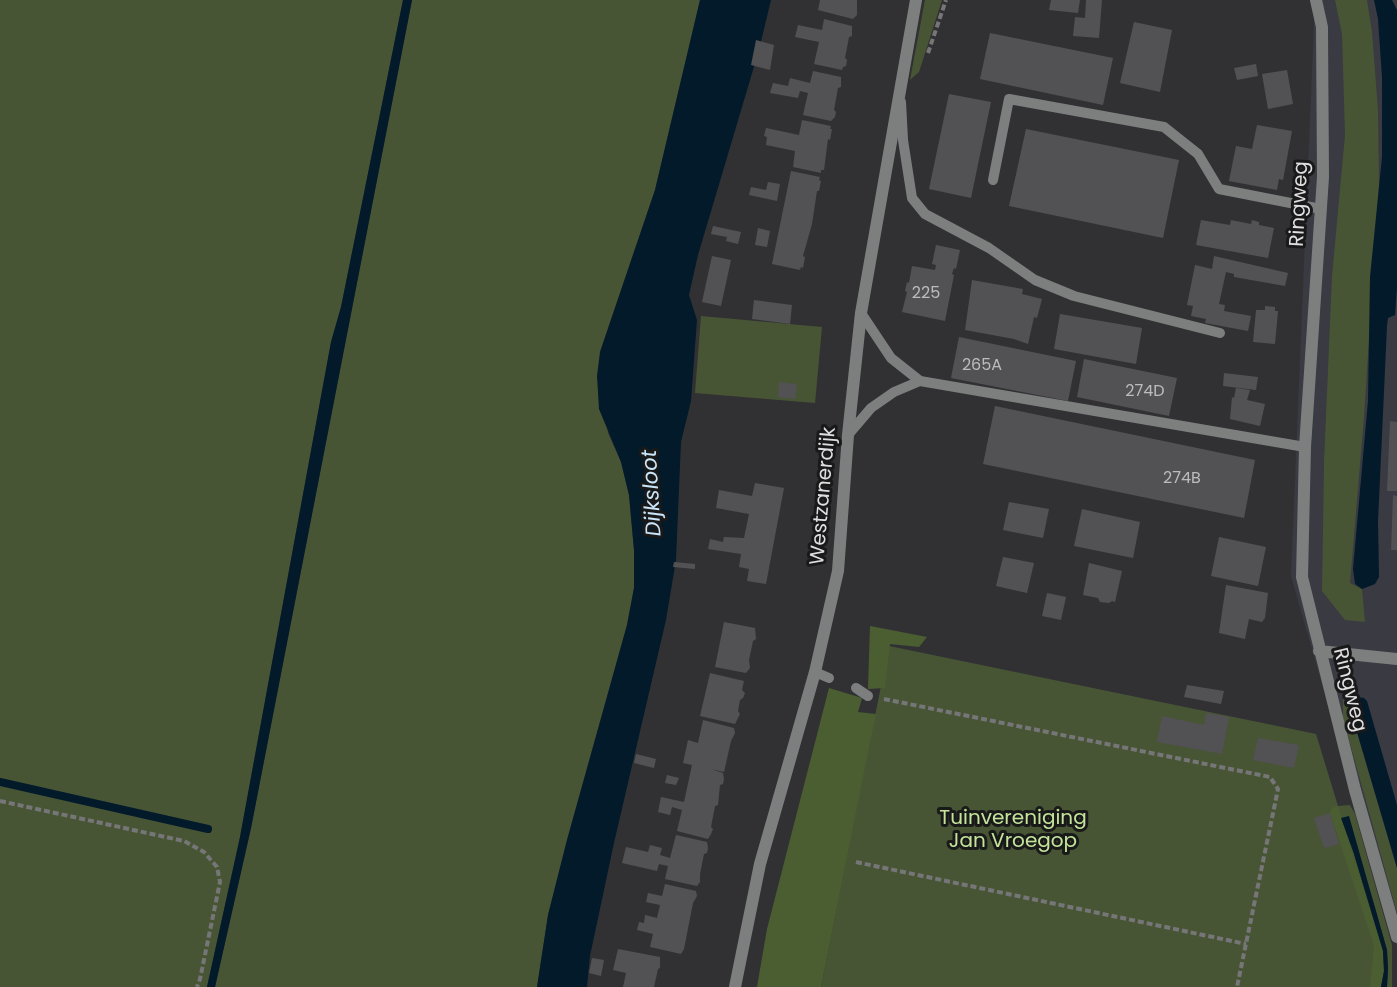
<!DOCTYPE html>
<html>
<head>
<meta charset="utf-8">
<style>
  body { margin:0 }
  canvas { display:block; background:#313134 }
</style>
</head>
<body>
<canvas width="1397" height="987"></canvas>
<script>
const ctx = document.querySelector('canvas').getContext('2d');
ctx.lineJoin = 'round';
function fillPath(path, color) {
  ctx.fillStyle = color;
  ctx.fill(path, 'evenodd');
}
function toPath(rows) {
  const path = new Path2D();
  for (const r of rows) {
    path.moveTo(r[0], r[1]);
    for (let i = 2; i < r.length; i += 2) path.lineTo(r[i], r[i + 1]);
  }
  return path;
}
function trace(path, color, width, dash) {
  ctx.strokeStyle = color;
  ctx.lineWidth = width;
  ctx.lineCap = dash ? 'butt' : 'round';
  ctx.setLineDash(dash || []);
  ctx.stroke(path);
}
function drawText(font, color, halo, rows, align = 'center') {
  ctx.font = font + ' Poppins,sans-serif';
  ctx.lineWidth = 6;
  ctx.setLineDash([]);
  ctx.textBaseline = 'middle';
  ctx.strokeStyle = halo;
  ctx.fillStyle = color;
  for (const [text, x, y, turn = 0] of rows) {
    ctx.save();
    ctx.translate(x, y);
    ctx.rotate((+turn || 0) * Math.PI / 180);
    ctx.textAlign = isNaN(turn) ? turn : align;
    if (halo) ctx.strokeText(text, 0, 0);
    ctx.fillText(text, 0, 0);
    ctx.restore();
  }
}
fillPath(toPath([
  [1315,0,1397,0,1397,947,1291,576]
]), '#393a42');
fillPath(toPath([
  [0,0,403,0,341,307,331,342,240,837,207,987,0,987],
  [412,0,700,0,655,190,600,352,608,433,621,462,629,495,634,550,634,588,627,625,567,840,548,915,537,987,215,987,251,828],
  [925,0,942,0,919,72,910,80],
  [1335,0,1367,0,1372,32,1378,110,1379,183,1364,417,1350,583,1362,589,1365,622,1345,620,1322,591,1324,462,1332,276,1345,135,1342,34],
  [701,316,822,327,815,403,695,393],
  [889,646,1316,734,1338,806,1350,805,1355,814,1392,945,1392,987,1387,987,1388,969,1387,950,1376,911,1367,882,1354,854,1383,951,1381,987,821,987],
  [1350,679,1356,686,1358,697,1352,701,1354,722,1397,868,1397,913,1343,718,1343,695]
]), '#475535');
fillPath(toPath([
  [870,626,927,637,919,647,890,644,885,688,868,689],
  [829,688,862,698,858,712,876,714,821,987,757,987,767,929],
  [1338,806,1383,951,1384,971,1381,987,1370,987,1374,945,1330,813,1332,808]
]), '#4b5e31');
fillPath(toPath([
  [403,0,412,0,251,828,215,987,207,987,240,837,331,342,341,307],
  [700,0,771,0,759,50,698,255,689,295,697,320,691,401,681,442,676,560,666,620,614,843,590,956,587,987,537,987,548,915,567,840,627,625,634,588,634,550,629,495,621,462,599,409,597,376,600,352,655,190],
  [1374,0,1392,0,1397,10,1397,287,1395,315,1388,318,1387,326,1378,521,1379,577,1375,584,1362,589,1355,584,1353,569,1368,401,1370,277,1382,157,1382,77,1378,19],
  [1358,697,1364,698,1367,701,1397,805,1397,868,1354,722,1352,701],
  [1349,816,1387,950,1388,969,1387,987,1381,987,1384,971,1383,951,1354,854,1341,818]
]), '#021a2a');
trace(toPath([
  [0,782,208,829]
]), '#021a2a', 8);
fillPath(toPath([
  [820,0,857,0,857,15,853,19,818,10],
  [1051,0,1080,0,1078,13,1049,10],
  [1086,0,1102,0,1099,38,1073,36,1075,17,1085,18],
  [824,19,852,26,852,36,849,37,845,58,847,60,846,66,843,67,842,70,814,64,819,42,795,37,798,25,822,30],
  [1134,22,1172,30,1160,92,1120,83],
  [990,33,1113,58,1103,105,980,79],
  [756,40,774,45,770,70,751,65],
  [1256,64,1258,76,1237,80,1234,68],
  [1287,70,1293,104,1268,109,1262,74],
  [813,71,841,77,841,87,838,88,834,110,836,112,835,117,831,121,803,115,808,93,800,91,798,98,770,93,773,83,788,86,790,78,810,83],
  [949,94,991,102,971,198,929,189],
  [802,120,831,126,830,129,832,129,830,140,828,139,824,170,821,170,821,173,793,167,795,151,766,145,767,137,764,136,766,128,799,135],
  [1257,125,1292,131,1283,180,1279,179,1277,190,1229,181,1236,146,1252,149],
  [1026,129,1179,160,1163,238,1009,206],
  [791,171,820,177,819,180,821,181,819,191,817,191,812,224,803,256,805,257,803,268,801,267,800,270,772,264],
  [768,182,780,184,777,201,749,195,751,187,766,190],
  [1201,220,1230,225,1231,220,1251,224,1252,220,1259,222,1259,225,1274,228,1268,258,1196,245],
  [713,226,741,232,738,244,726,241,727,237,711,234],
  [758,228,770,231,767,247,755,245],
  [936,245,960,250,956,269,954,268,952,274,954,275,945,321,902,312,907,292,905,291,907,282,909,283,912,266,935,270,936,265,932,264],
  [712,256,731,260,721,306,702,302],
  [1214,256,1288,273,1285,286,1234,277,1234,274,1226,272,1219,304,1225,305,1224,311,1251,316,1248,331,1205,323,1206,319,1191,316,1193,306,1187,305,1195,265,1212,269],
  [972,280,1023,289,1022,294,1042,299,1037,318,1034,317,1028,344,1014,339,965,330],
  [754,300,792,305,790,324,752,319],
  [1265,306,1275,307,1275,311,1278,311,1275,344,1253,342,1256,310,1265,310],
  [1060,314,1142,328,1136,364,1054,349],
  [959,337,1076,361,1068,401,951,378],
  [1084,359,1177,378,1169,416,1077,397],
  [1224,373,1258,377,1256,390,1223,386],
  [779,382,797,384,795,399,778,397],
  [1236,388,1250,390,1247,400,1265,404,1260,426,1230,419,1232,397,1234,398],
  [995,406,1255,460,1244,518,983,464],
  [1390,421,1397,422,1397,491,1387,491],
  [755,483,784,488,766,584,747,581,749,569,739,567,741,554,708,549,710,539,723,542,724,537,744,538,749,514,716,508,719,490,752,496],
  [1393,495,1397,496,1397,550,1391,550],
  [1009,502,1049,509,1043,538,1003,530],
  [1082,509,1140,522,1133,558,1074,546],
  [1219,537,1266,547,1258,586,1211,576],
  [1003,557,1034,563,1027,593,996,586],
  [674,562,695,564,695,569,673,567],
  [1089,563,1122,571,1115,602,1112,601,1109,603,1100,602,1098,598,1083,595],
  [1226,585,1268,593,1265,618,1262,622,1249,619,1245,639,1219,633],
  [1047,593,1066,597,1061,620,1042,616],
  [724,622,755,628,756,639,753,641,749,660,750,668,746,673,715,667],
  [710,673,744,681,742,690,745,693,743,698,740,700,738,711,740,714,735,724,700,716],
  [1187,685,1224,691,1221,704,1184,697],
  [1206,713,1229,717,1222,754,1157,742,1162,716,1204,725],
  [703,720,734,728,735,733,731,741,724,772,711,769,723,773,724,779,723,784,720,785,718,805,715,806,711,827,713,829,711,834,708,839,677,831,682,810,672,807,670,815,658,812,661,797,684,802,692,765,683,763,688,740,698,743],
  [1258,738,1299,745,1294,768,1253,760],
  [636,754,656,759,654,768,634,763],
  [667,775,679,778,676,785,665,783],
  [1330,813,1339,844,1324,848,1314,818],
  [676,835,707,842,708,848,707,853,704,854,700,874,700,882,697,886,665,879,668,866,659,864,657,871,622,863,626,847,648,852,650,845,662,848,660,855,670,858],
  [665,884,696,891,697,896,693,903,684,949,681,954,650,947,653,934,637,930,639,922,644,923,645,915,657,918,660,905,646,902,648,893,662,896],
  [618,949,660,957,660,968,658,969,654,987,623,987,626,973,613,970],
  [592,958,604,960,601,976,589,973]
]), '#525154');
trace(toPath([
  [928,53,946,0],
  [884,699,1270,777,1278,789,1237,987],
  [0,801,184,841,204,852,217,867,220,882,200,979,197,987],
  [856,862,1246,944]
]), '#767678', 4, [6, 3]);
trace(toPath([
  [901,102,903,140,912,198,925,214,989,248,1035,280,1074,296,1220,333],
  [993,180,1009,99,1164,127,1198,154,1219,189,1321,209],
  [861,313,891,358,920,381],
  [848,435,871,408,894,392,920,381,1305,447],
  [815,672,829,678],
  [856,688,868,696]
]), '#7d7f7f', 10);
trace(toPath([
  [1316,0,1322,27,1323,177,1305,447,1302,577,1355,790,1397,937],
  [1319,651,1397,659]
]), '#7d7f7f', 12);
trace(toPath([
  [735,987,760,864,815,672,838,571,848,435,861,313,916,0]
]), '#7d7f7f', 12);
drawText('16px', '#bcbcbe', null, [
  ["225",926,294],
  ["265A",982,366],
  ["274D",1145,392],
  ["274B",1182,479]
]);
drawText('20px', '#dfdfe1', '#19191a', [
  ["Ringweg",1300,204,-87],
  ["Westzanerdijk",824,496,-85],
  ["Ringweg",1349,690,76]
]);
drawText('20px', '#c3e49a', '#19191a', [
  ["Tuinvereniging",1013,819],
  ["Jan Vroegop",1013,842]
]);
drawText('italic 21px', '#cae6fa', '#19191a', [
  ["Dijksloot",653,493,-93]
]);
</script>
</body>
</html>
